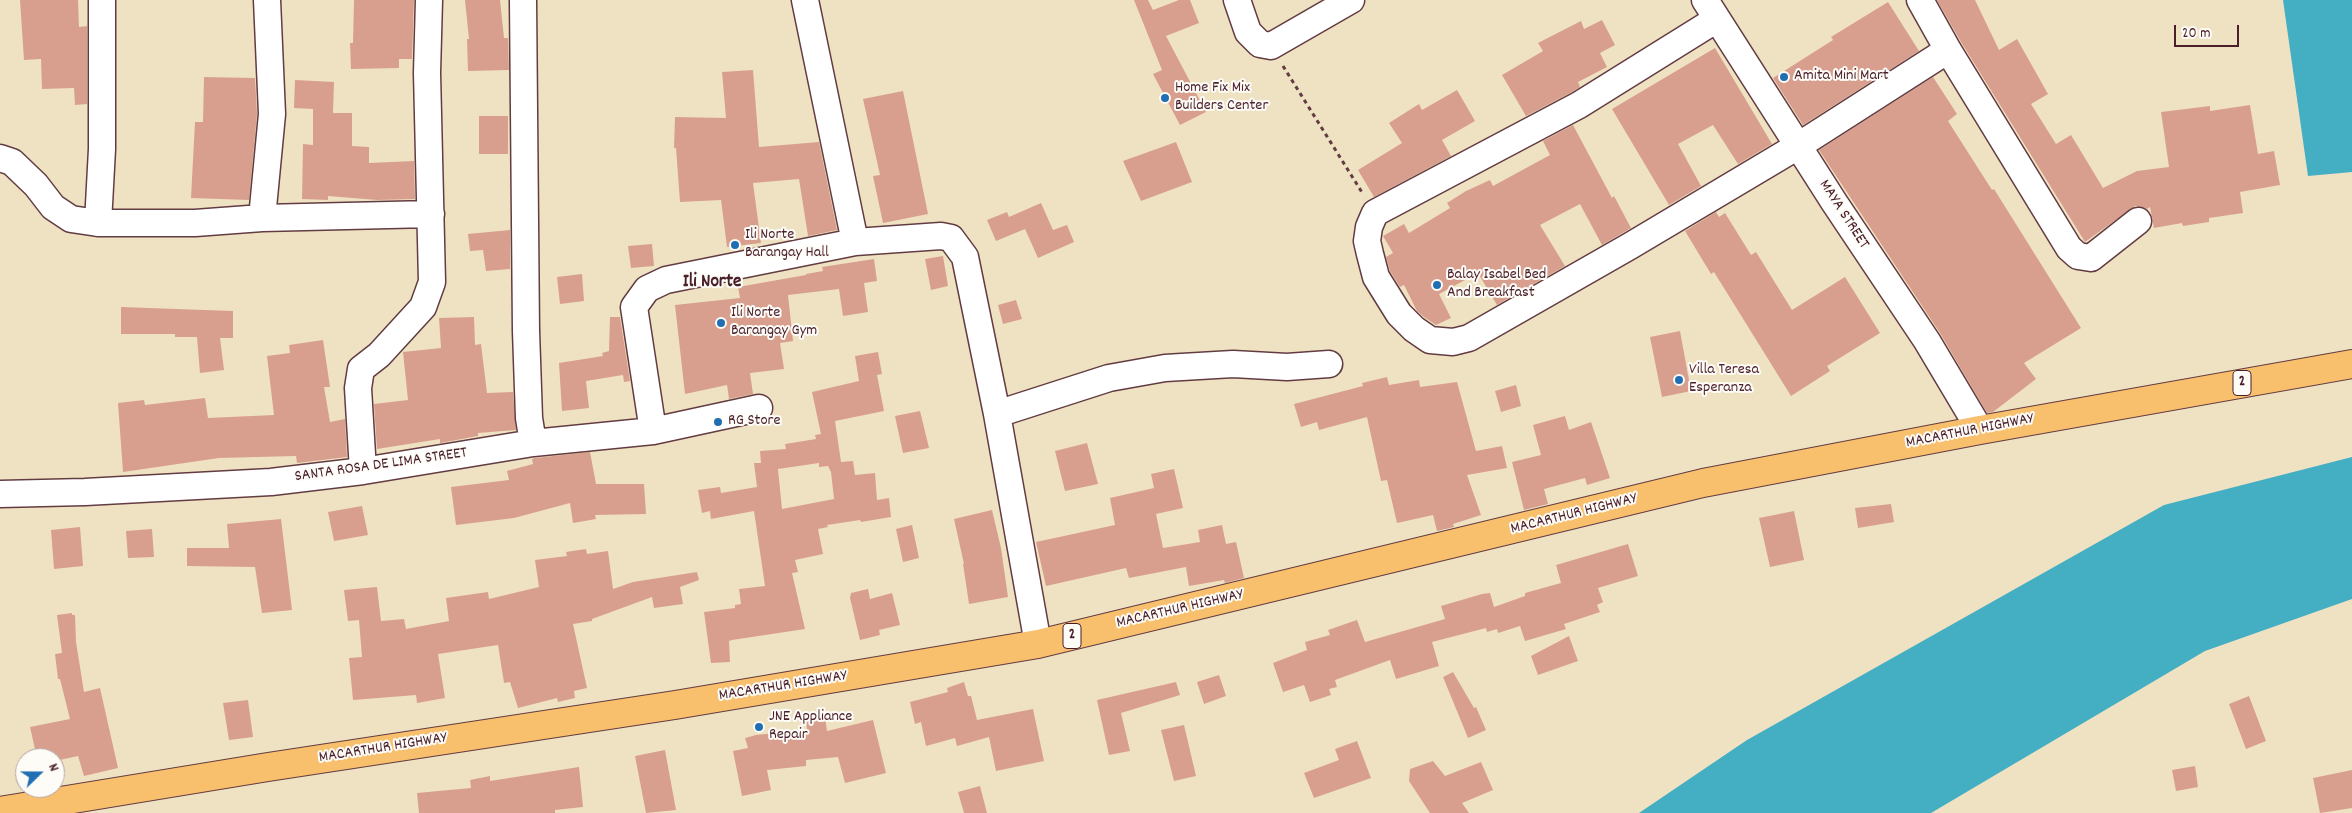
<!DOCTYPE html>
<html>
<head>
<meta charset="utf-8">
<style>
  body { margin:0 }
  #map { position:relative; width:2352px; height:813px; overflow:hidden; background:#efe2c3; font-family:Dekko,sans-serif }
  canvas { display:block }
  .north { position:absolute; left:15px; top:748px; width:50px; height:50px; box-sizing:border-box; background:#fdfcf7; border:1px solid #b5a4a5; border-radius:50%; rotate:68deg; font-size:14px; font-weight:700; line-height:20px; text-align:center; color:#4a1f2b }
  .north::after { content:''; display:block; margin:auto; width:18px; height:22px; background:#1f6fb2; clip-path:polygon(50% 0,100% 100%,50% 72%,0 100%) }
  .scale { position:absolute; left:2174px; top:25px; width:65px; height:22px; box-sizing:border-box; border:2px solid #4a1f2b; border-top:0; padding-left:6px; font-size:15px; line-height:18px; white-space:nowrap; color:#4a1f2b; -webkit-text-stroke:4px #fdfcf7; paint-order:stroke }
</style>
</head>
<body>
<div id="map">
<canvas width="2352" height="813"></canvas>
<div class="north">N</div>
<div class="scale">20 m</div>
</div>
<script>
const ctx = document.querySelector('canvas').getContext('2d');
ctx.lineJoin = 'round';
function fillPath(path, color) {
  ctx.fillStyle = color;
  ctx.fill(path, 'evenodd');
}
function toPath(rows) {
  const path = new Path2D();
  for (const r of rows) {
    path.moveTo(r[0], r[1]);
    for (let i = 2; i < r.length; i += 2) path.lineTo(r[i], r[i + 1]);
  }
  return path;
}
function trace(path, color, width, dash) {
  ctx.strokeStyle = color;
  ctx.lineWidth = width;
  ctx.lineCap = dash ? 'butt' : 'round';
  ctx.setLineDash(dash || []);
  ctx.stroke(path);
}
function drawText(font, color, halo, rows, align = 'center') {
  ctx.font = font + ' Dekko,sans-serif';
  ctx.lineWidth = 4;
  ctx.setLineDash([]);
  ctx.textBaseline = 'middle';
  ctx.strokeStyle = halo;
  ctx.fillStyle = color;
  for (const [text, x, y, turn = 0] of rows) {
    ctx.save();
    ctx.translate(x, y);
    ctx.rotate((+turn || 0) * Math.PI / 180);
    ctx.textAlign = isNaN(turn) ? turn : align;
    if (halo) ctx.strokeText(text, 0, 0);
    ctx.fillText(text, 0, 0);
    ctx.restore();
  }
}
fillPath(toPath([
  [2283,0,2352,0,2352,172,2308,176],
  [2352,457,2352,599,2205,651,1931,813,1639,813,1747,740,2164,505]
]), '#44aec3');
fillPath(toPath([
  [20,0,78,0,79,27,87,26,87,104,75,105,74,88,42,89,41,59,24,60],
  [354,0,414,0,412,59,399,59,399,68,351,69,350,43,353,43],
  [465,0,500,0,504,38,508,38,509,70,468,71,467,39,469,39],
  [1134,0,1148,0,1153,10,1179,0,1190,0,1199,23,1166,36,1206,112,1180,125,1153,74,1162,70],
  [1937,0,1975,0,1999,50,2017,39,2048,94,2031,104,2056,144,2071,135,2103,188,2137,171,2169,167,2161,112,2210,106,2210,111,2250,105,2258,154,2274,151,2280,185,2240,192,2243,213,2209,218,2209,222,2183,226,2182,223,2154,228,2150,207,2147,209,2135,206,2085,242,1961,42],
  [1888,2,1919,51,1803,125,1773,78,1833,40,1831,37],
  [1602,20,1615,45,1600,53,1607,67,1578,82,1580,87,1572,92,1526,116,1502,75,1543,51,1538,43,1581,21,1584,29],
  [1715,48,1772,144,1738,164,1713,125,1678,144,1701,186,1669,205,1612,109],
  [753,70,759,147,819,142,837,230,808,236,799,179,753,183,761,243,727,247,721,200,680,202,676,148,674,148,675,117,726,118,722,72],
  [204,77,255,78,257,114,249,200,191,198,195,122,203,122],
  [1933,77,1957,114,1948,121,1992,190,1994,189,2081,328,2024,363,2036,379,1993,412,1987,413,1940,333,1819,150],
  [295,80,334,82,333,113,352,113,352,146,369,147,369,163,414,161,415,199,377,200,328,196,328,200,302,199,303,144,313,145,313,109,294,108],
  [1457,90,1475,121,1442,140,1451,156,1374,197,1358,170,1402,143,1389,123,1419,104,1422,110],
  [903,91,928,214,883,223,873,176,880,175,863,99],
  [479,116,508,116,508,154,479,154],
  [1573,125,1612,198,1614,196,1631,228,1602,245,1580,204,1540,225,1565,266,1497,305,1478,273,1439,294,1451,318,1436,325,1424,317,1417,311,1404,285,1400,287,1390,271,1386,257,1393,253,1383,236,1404,224,1409,233,1450,208,1447,203,1466,191,1490,180,1493,186,1550,155,1543,141],
  [1176,142,1192,182,1141,201,1123,161],
  [1041,203,1053,230,1067,225,1074,242,1038,258,1025,229,996,241,987,220,1007,212,1009,217],
  [1716,212,1719,217,1725,213,1751,255,1756,252,1792,310,1845,277,1880,333,1827,366,1830,371,1791,396,1714,272,1711,274,1685,231],
  [510,230,510,269,486,271,483,250,470,251,468,234],
  [652,244,654,266,631,268,628,246],
  [943,256,948,286,931,290,925,259],
  [874,259,877,281,864,283,868,312,843,316,839,289,788,295,793,341,780,343,784,369,750,373,753,394,729,399,727,385,685,394,675,305,740,298,738,287,806,275,806,274,823,271,822,267],
  [582,274,584,301,560,304,557,277],
  [1016,300,1022,319,1003,324,998,305],
  [121,307,233,311,233,338,220,338,224,370,200,373,197,337,175,337,175,334,121,334],
  [474,317,475,345,481,344,487,393,513,392,516,430,478,433,478,436,440,443,440,439,377,449,374,404,408,400,403,352,441,348,439,318],
  [610,317,620,317,630,381,624,382,623,375,586,381,589,408,562,411,559,363,603,356,602,353,609,351],
  [1680,331,1691,391,1662,397,1650,337],
  [323,340,330,387,324,387,330,422,345,419,347,457,297,463,296,456,219,458,123,472,118,403,144,400,145,405,205,398,208,418,274,415,267,356,290,353,289,345],
  [878,352,882,374,877,375,884,411,835,421,841,462,853,461,855,475,875,473,877,500,889,498,891,517,861,522,860,520,827,525,828,527,818,529,823,554,795,560,798,572,792,573,805,629,732,640,729,641,730,662,711,663,704,612,735,608,735,605,741,604,739,589,765,586,754,511,711,519,710,511,702,513,698,490,720,487,721,493,757,487,754,463,761,463,760,451,786,449,785,444,816,439,815,435,821,434,812,392,859,381,855,356],
  [819,463,819,467,828,466,831,472,834,499,782,509,778,469],
  [1387,377,1389,385,1419,380,1420,387,1457,382,1476,451,1502,446,1507,468,1467,475,1481,515,1453,524,1454,527,1437,531,1433,515,1397,523,1387,480,1381,481,1367,417,1319,430,1317,422,1301,427,1294,404,1363,386,1362,383],
  [1516,385,1521,406,1501,412,1495,391],
  [920,411,929,448,903,453,895,416],
  [1565,416,1569,430,1591,422,1610,478,1587,485,1585,478,1544,489,1548,504,1524,510,1512,462,1541,455,1533,425],
  [1087,443,1098,484,1065,491,1055,451],
  [590,452,596,484,644,484,646,514,595,515,596,519,573,523,570,503,514,518,456,525,451,487,509,480,507,471,533,464,532,459,535,458],
  [1174,469,1183,508,1156,514,1163,548,1200,542,1198,530,1222,525,1226,544,1236,542,1244,578,1225,583,1224,580,1189,586,1186,567,1129,578,1126,568,1046,586,1036,542,1115,525,1110,498,1154,488,1151,474],
  [1891,504,1894,522,1858,528,1855,508],
  [362,506,368,535,334,541,328,512],
  [992,510,1001,548,1008,597,969,604,963,564,964,564,954,519],
  [1794,511,1804,560,1770,567,1759,518],
  [281,519,292,610,262,613,255,567,187,566,187,548,229,548,227,524],
  [912,525,919,558,903,562,896,529],
  [80,527,83,566,54,569,51,530],
  [152,529,154,557,128,558,126,531],
  [1628,544,1638,576,1598,588,1603,602,1597,605,1600,612,1564,624,1566,629,1525,641,1520,626,1498,633,1497,629,1487,632,1486,628,1432,642,1439,666,1396,679,1390,660,1335,680,1337,687,1329,689,1331,695,1310,702,1304,685,1283,692,1273,663,1307,650,1305,642,1330,635,1328,630,1357,620,1365,642,1445,619,1441,606,1482,594,1490,593,1494,607,1525,596,1525,593,1561,583,1556,565],
  [586,549,587,554,608,551,613,589,633,582,697,572,699,580,680,587,683,604,654,608,652,597,592,619,592,621,573,624,587,688,574,691,575,698,558,702,557,698,518,708,510,682,504,683,498,645,438,654,445,698,417,703,416,695,353,700,349,658,362,657,359,620,348,621,344,590,377,587,381,621,404,619,406,629,449,621,446,598,488,592,489,599,539,587,535,560,567,556,566,552],
  [868,589,870,599,892,593,900,625,879,630,880,635,860,640,850,598,851,593],
  [72,613,72,615,75,615,76,642,84,692,100,688,118,768,84,776,78,756,55,761,55,758,37,758,30,727,70,719,60,679,58,679,55,654,62,653,57,615],
  [1569,636,1578,661,1538,675,1531,656],
  [1453,672,1474,708,1476,707,1486,730,1468,738,1443,677],
  [1219,675,1226,696,1204,704,1197,682],
  [964,682,968,696,971,696,977,720,1033,709,1044,761,996,771,989,737,957,746,955,738,926,746,921,722,915,724,910,702,948,692,947,688],
  [1176,682,1180,695,1121,713,1130,751,1109,755,1097,700],
  [2249,696,2266,741,2246,749,2229,704],
  [248,700,253,737,229,740,223,703],
  [825,717,827,731,873,720,886,773,845,783,838,757,806,760,806,766,767,770,771,790,742,796,733,751,748,748,745,738,756,735,807,730,806,719],
  [1184,725,1196,776,1174,781,1161,730],
  [1357,741,1371,778,1314,798,1304,773,1339,760,1335,749],
  [665,750,676,810,646,813,635,756],
  [1433,761,1445,776,1481,762,1493,790,1462,803,1469,813,1430,813,1409,781,1410,769],
  [2195,766,2198,787,2176,791,2172,770],
  [579,767,583,807,555,810,555,813,419,813,417,793,471,788,470,780,490,776,490,781],
  [2352,770,2352,808,2320,813,2313,778],
  [980,786,987,813,964,813,958,792]
]), '#d99f8e');
const street = toPath([
  [523,0,526,331,529,418,533,443],
  [805,0,855,242],
  [1237,0,1248,32,1260,44,1271,46,1351,0],
  [1705,0,1834,202,1927,341,1980,430],
  [1920,0,1948,50,2069,248,2078,256,2091,258,2138,221],
  [1717,19,1579,105,1375,213,1369,227,1367,241,1370,254,1376,277,1399,314,1414,329,1430,340,1453,342,1469,338,1630,246,1798,146,1948,50],
  [0,158,12,162,36,185,53,207,71,219,98,223,195,223,262,218,431,214],
  [262,218,272,114,267,0],
  [98,223,102,149,102,0],
  [997,414,1109,378,1165,368,1233,364,1287,367,1329,364],
  [653,431,634,307,647,289,666,280,855,242,941,236,951,238,965,257,997,414,1038,644],
  [363,471,358,388,361,369,379,355,423,307,432,282,427,73,429,0],
  [0,494,85,492,271,482,363,471,533,443,653,431,759,408]
]);
const highway = toPath([
  [0,811,268,767,675,705,1038,644,1703,483,1980,430,2352,364]
]);
trace(street, '#633c42', 29);
trace(highway, '#633c42', 30);
trace(toPath([
  [1283,66,1363,194]
]), '#633c42', 3, [4, 4]);
trace(street, '#fff', 26);
trace(highway, '#f8bf6c', 28);
for (const [x, y, r, color] of [
  [1784,77,5,"#1f6fb2"],
  [1165,98,5,"#1f6fb2"],
  [735,245,5,"#1f6fb2"],
  [1437,285,5,"#1f6fb2"],
  [721,323,5,"#1f6fb2"],
  [1679,380,5,"#1f6fb2"],
  [718,422,5,"#1f6fb2"],
  [759,727,5,"#1f6fb2"]
]) {
  const dot = new Path2D();
  dot.arc(x, y, r, 0, 2 * Math.PI);
  ctx.fillStyle = color;
  ctx.fill(dot);
  trace(dot, '#fdfcf7', 2);
}
for (const [x, y, w] of [
  [2242,383,18],
  [1072,636,18]
]) {
  const box = new Path2D();
  box.roundRect(x - w / 2, y - 12.5, w, 25, 4);
  ctx.fillStyle = '#fdfcf7';
  ctx.fill(box);
  trace(box, '#4a1f2b', 1);
}
drawText('bold 15px', '#4a1f2b', null, [
  ["2",2242,383],
  ["2",1072,636]
]);
drawText('16px', '#4a1f2b', '#fdfcf7', [
  ["Amita Mini Mart",1794,77],
  ["Home Fix Mix",1175,89],
  ["Builders Center",1175,107],
  ["Ili Norte",745,236],
  ["Barangay Hall",745,254],
  ["Balay Isabel Bed",1447,276],
  ["And Breakfast",1447,294],
  ["Ili Norte",731,314],
  ["Barangay Gym",731,332],
  ["Villa Teresa",1689,371],
  ["Esperanza",1689,389],
  ["RG Store",728,422],
  ["JNE Appliance",769,718],
  ["Repair",769,736]
], 'left');
drawText('16px', '#4a1f2b', '#fdfcf7', [
  ["MAYA STREET",1843,215,57],
  ["MACARTHUR HIGHWAY",1970,432,-11],
  ["SANTA ROSA DE LIMA STREET",381,466,-8],
  ["MACARTHUR HIGHWAY",1574,515,-14],
  ["MACARTHUR HIGHWAY",1180,610,-13],
  ["MACARTHUR HIGHWAY",783,687,-9],
  ["MACARTHUR HIGHWAY",383,749,-9]
]);
drawText('bold 19px', '#4a1f2b', '#fdfcf7', [
  ["Ili Norte",712,283]
]);
</script>
</body>
</html>
